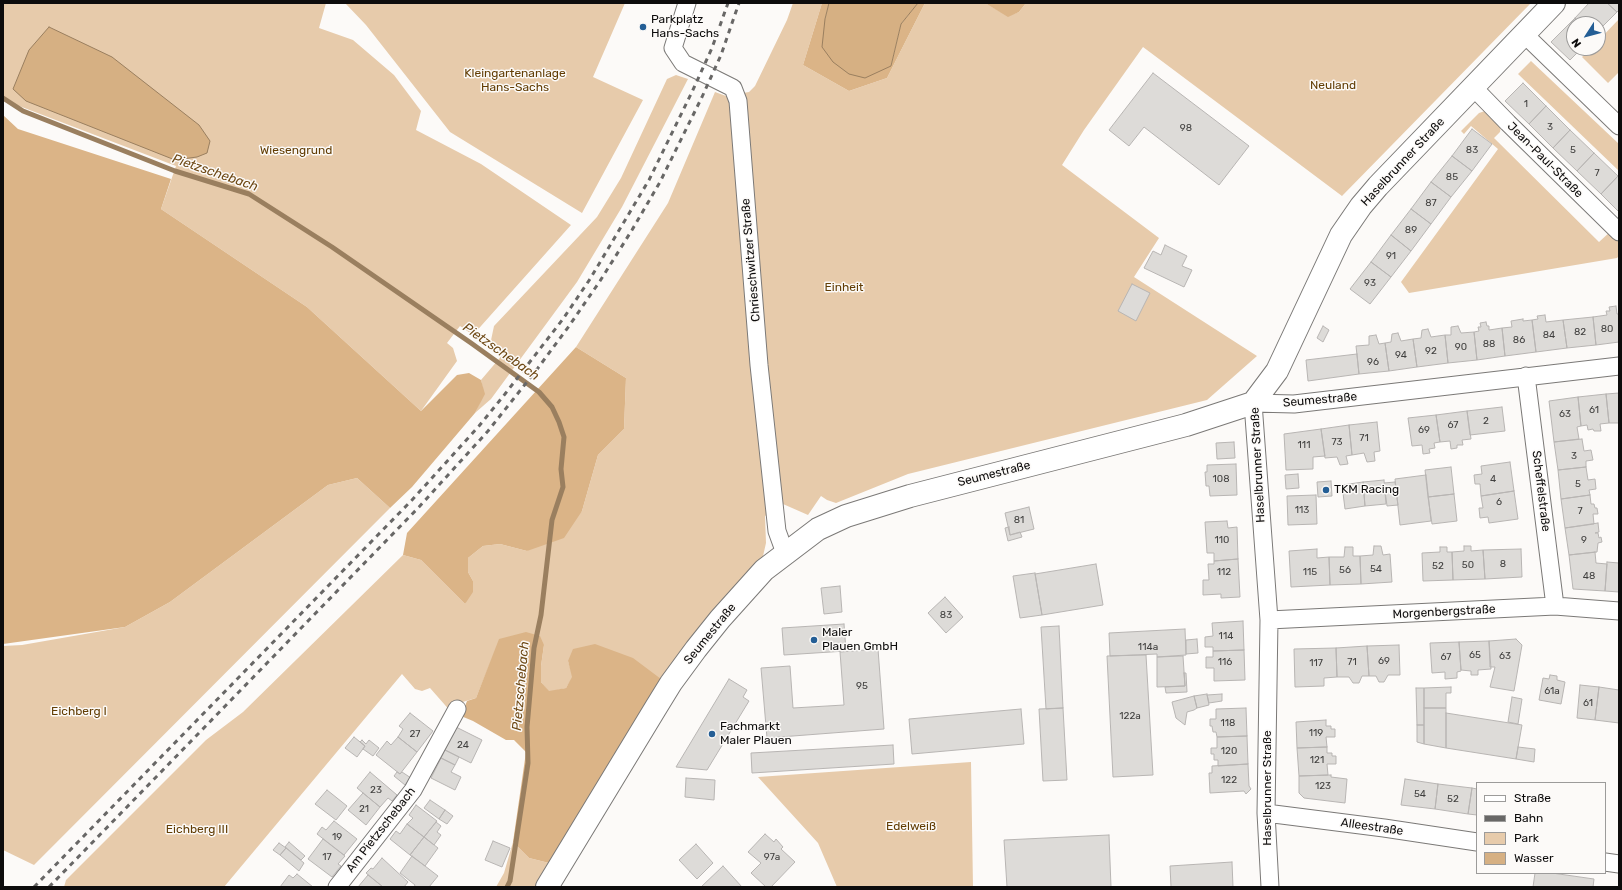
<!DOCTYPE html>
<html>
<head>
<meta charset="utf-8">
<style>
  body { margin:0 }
  #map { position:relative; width:1622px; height:890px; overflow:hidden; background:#fcfaf8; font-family:Rubik,sans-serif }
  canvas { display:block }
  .frame { position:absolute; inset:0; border:4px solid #0d0c0c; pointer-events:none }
  .legend { position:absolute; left:1476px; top:782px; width:130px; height:92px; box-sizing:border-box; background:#fcfaf8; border:1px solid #9c9b9a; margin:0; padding:5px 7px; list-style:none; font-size:12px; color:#0d0c0c }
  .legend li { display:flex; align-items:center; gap:8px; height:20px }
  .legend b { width:20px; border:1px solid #9c9b9a }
  .north { position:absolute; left:1566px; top:16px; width:40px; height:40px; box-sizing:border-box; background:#fcfaf8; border:1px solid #9c9b9a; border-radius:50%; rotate:234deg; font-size:11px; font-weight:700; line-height:16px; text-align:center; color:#0d0c0c }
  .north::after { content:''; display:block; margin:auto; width:14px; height:18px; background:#245e95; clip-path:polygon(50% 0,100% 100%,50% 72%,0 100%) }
</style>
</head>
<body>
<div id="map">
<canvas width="1622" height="890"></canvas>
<div class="frame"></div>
<ul class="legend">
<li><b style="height:5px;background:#fff"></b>Straße</li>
<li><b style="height:5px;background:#686766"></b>Bahn</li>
<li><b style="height:11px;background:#e7cbab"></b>Park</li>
<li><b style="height:11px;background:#d6b083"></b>Wasser</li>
</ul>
<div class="north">N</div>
</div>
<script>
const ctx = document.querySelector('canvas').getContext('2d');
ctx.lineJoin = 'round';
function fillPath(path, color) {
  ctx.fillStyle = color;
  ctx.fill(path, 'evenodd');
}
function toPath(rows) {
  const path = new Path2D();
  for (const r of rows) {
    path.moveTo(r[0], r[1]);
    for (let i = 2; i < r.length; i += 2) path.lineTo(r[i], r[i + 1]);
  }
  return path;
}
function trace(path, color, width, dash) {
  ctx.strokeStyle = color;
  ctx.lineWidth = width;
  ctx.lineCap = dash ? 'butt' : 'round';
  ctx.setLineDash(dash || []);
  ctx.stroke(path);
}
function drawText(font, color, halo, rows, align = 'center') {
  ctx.font = font + ' Rubik,sans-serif';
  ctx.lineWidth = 3;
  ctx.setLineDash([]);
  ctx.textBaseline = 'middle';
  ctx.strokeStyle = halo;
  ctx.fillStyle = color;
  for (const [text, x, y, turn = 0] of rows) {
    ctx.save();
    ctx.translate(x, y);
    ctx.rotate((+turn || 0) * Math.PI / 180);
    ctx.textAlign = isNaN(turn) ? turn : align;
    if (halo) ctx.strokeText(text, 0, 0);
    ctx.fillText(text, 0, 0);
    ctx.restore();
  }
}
fillPath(toPath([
  [3,3,326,3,319,28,353,40,394,75,421,111,416,130,481,164,571,225,473,335,460,326,447,343,453,348,457,361,421,411,307,307,161,209,176,166,14,104,3,96],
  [345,3,625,3,593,77,643,100,582,213,450,132,366,25],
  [793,3,822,3,803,65,849,91,887,78,925,3,985,3,1008,16,1019,12,1026,3,1531,3,1342,196,1143,47,1084,130,1062,165,1159,238,1134,277,1257,356,1207,400,908,474,836,503,827,500,821,496,808,515,783,504,765,516,766,543,761,565,665,682,568,661,573,677,566,688,549,692,541,682,541,666,544,645,500,639,476,698,456,704,452,713,430,688,422,691,415,689,402,674,224,887,64,887,66,880,206,740,243,712,403,555,421,560,465,604,473,581,468,572,468,558,483,546,500,544,527,551,582,511,598,455,624,429,626,378,576,347,668,203,715,92,726,96,749,92,755,86,787,20],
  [1619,19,1619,72,1608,83,1582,57,1591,48,1598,48,1598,41],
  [1531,61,1619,144,1619,171,1518,74],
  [676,75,688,79,622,207,577,282,491,399,475,413,484,394,481,380,504,353,490,345,494,326,597,217,621,178,667,79],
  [1485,111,1501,126,1500,132,1494,138,1599,242,1611,231,1619,240,1619,256,1617,258,1409,293,1401,282,1498,149,1471,126,1464,134,1461,131,1479,113],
  [357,478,390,508,34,865,3,850,3,646,22,645,125,627,170,602,328,485],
  [971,762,973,887,837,887,818,843,758,777],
  [513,842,529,858,553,864,539,887,496,887,504,873]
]), '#e7cbab');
fillPath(toPath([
  [822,3,829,3,825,19,891,66,901,24,918,3,925,3,887,78,849,91,803,65],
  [985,3,1026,3,1019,12,1008,17],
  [3,115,18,129,171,179,161,209,307,307,421,411,457,375,469,373,481,380,485,394,475,413,412,487,390,508,357,478,328,485,170,602,125,627,3,644],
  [576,347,626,378,624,429,598,455,582,511,564,538,527,551,500,544,483,546,468,558,468,572,473,581,473,592,465,604,421,560,403,555,407,533],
  [526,632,540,636,544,645,541,666,541,682,549,691,566,688,572,677,568,661,573,649,595,644,633,658,665,682,553,864,529,858,513,842,526,752,514,740,506,740,473,721,461,716,467,701,476,698,499,639]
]), '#dbb487');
const water = toPath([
  [829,3,918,3,901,24,891,66,865,78,849,74,833,62,822,47,825,19,829,3],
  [49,27,112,57,199,125,210,141,207,153,197,157,175,160,26,101,13,89,29,50,49,27]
]);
fillPath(water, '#d6b083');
trace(water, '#9a7f5f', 1);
trace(toPath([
  [3,98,23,111,175,171,249,194,332,247,471,343,539,392,552,407,559,422,564,437,561,469,563,487,552,520,541,615,534,648,527,727,528,763,510,881,507,887]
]), '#9a7f5f', 5);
const building = toPath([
  [1589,3,1607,3,1617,12,1598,31,1598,24,1581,24,1575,18,1589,3],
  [1607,3,1619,3,1619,10,1617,12,1607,3],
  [1575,18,1581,24,1574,24,1574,48,1582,48,1570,60,1551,42,1575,18],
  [1153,73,1249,146,1219,185,1144,127,1129,146,1109,130,1153,73],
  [1523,83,1546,106,1529,124,1505,101,1523,83],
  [1546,106,1570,130,1553,148,1529,124,1546,106],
  [1472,129,1492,144,1472,171,1452,156,1472,129],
  [1570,130,1594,153,1577,171,1553,148,1570,130],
  [1594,153,1618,176,1601,194,1577,171,1594,153],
  [1452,156,1472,171,1451,197,1431,182,1452,156],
  [1618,176,1619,177,1619,212,1601,194,1618,176],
  [1431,182,1451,197,1431,224,1411,209,1431,182],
  [1411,209,1431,224,1411,251,1391,235,1411,209],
  [1391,235,1411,251,1391,277,1371,262,1391,235],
  [1165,245,1187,256,1182,266,1192,270,1184,287,1144,268,1153,251,1161,255,1165,245],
  [1371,262,1391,277,1370,304,1350,289,1371,262],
  [1132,284,1150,293,1136,321,1118,311,1132,284],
  [1616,306,1617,314,1619,314,1619,342,1596,345,1593,317,1607,315,1606,311,1610,311,1609,307,1616,306],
  [1545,315,1546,322,1563,320,1567,348,1536,352,1532,320,1538,319,1537,316,1545,315],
  [1593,317,1596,345,1567,348,1563,320,1593,317],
  [1523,319,1523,321,1532,320,1536,352,1505,356,1502,328,1512,327,1511,321,1523,319],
  [1486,322,1487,326,1489,326,1489,330,1502,328,1505,356,1477,360,1474,332,1479,331,1478,327,1481,327,1480,323,1486,322],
  [1323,326,1329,330,1323,342,1317,338,1323,326],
  [1458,326,1461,333,1474,332,1477,360,1448,363,1445,335,1451,335,1451,327,1458,326],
  [1428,329,1431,337,1445,335,1448,363,1417,367,1413,339,1421,338,1422,330,1428,329],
  [1398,333,1401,341,1413,339,1417,367,1389,371,1385,343,1391,342,1392,334,1398,333],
  [1376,335,1379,344,1385,343,1389,371,1359,374,1356,346,1369,345,1369,336,1376,335],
  [1357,354,1359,374,1308,381,1306,360,1357,354],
  [1619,393,1619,423,1609,423,1606,394,1619,393],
  [1606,394,1609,423,1600,424,1601,431,1594,431,1593,429,1588,430,1587,425,1581,426,1578,397,1606,394],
  [1578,397,1581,426,1577,427,1579,439,1554,442,1549,401,1578,397],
  [1502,407,1505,431,1470,435,1467,411,1502,407],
  [1467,411,1471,439,1462,440,1463,445,1457,445,1457,448,1451,449,1450,441,1440,442,1436,415,1467,411],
  [1436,415,1440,442,1434,443,1435,448,1429,449,1430,453,1423,454,1422,445,1412,446,1408,418,1436,415],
  [1377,422,1380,451,1374,452,1375,461,1367,462,1364,453,1352,455,1349,425,1377,422],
  [1349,425,1352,455,1346,456,1348,464,1340,465,1337,457,1325,458,1321,429,1349,425],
  [1321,429,1325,456,1313,457,1313,469,1286,470,1284,434,1321,429],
  [1582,439,1584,451,1591,450,1593,460,1586,461,1586,467,1558,470,1554,442,1582,439],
  [1234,442,1235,458,1217,459,1216,443,1234,442],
  [1510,462,1514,491,1481,496,1480,484,1475,484,1474,475,1482,474,1481,466,1510,462],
  [1236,464,1237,495,1210,496,1209,486,1206,486,1205,472,1207,472,1207,465,1236,464],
  [1451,467,1454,494,1428,497,1425,470,1451,467],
  [1586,467,1588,480,1595,479,1596,489,1589,490,1590,495,1561,499,1558,470,1586,467],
  [1298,474,1299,488,1286,489,1285,475,1298,474],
  [1426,475,1431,521,1400,525,1395,479,1426,475],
  [1384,480,1386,504,1365,506,1363,482,1384,480],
  [1331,481,1332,496,1318,497,1317,482,1331,481],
  [1363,482,1365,506,1345,509,1342,485,1363,482],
  [1395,482,1398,505,1387,506,1384,483,1395,482],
  [1514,491,1518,519,1489,523,1488,517,1480,518,1479,508,1483,508,1481,496,1514,491],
  [1454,494,1457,521,1432,524,1428,497,1454,494],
  [1316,495,1317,524,1288,525,1287,496,1316,495],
  [1590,495,1591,504,1594,504,1595,508,1597,508,1598,514,1593,514,1594,524,1565,528,1561,499,1590,495],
  [1029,507,1034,529,1010,535,1005,513,1029,507],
  [1227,521,1228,528,1237,527,1238,559,1214,561,1214,553,1207,553,1205,522,1227,521],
  [1598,523,1599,532,1595,533,1598,533,1599,538,1601,537,1602,542,1598,543,1597,552,1569,555,1565,528,1598,523],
  [1009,527,1010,535,1020,532,1022,537,1008,541,1005,528,1009,527],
  [1374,546,1381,546,1383,555,1390,554,1392,582,1361,584,1360,556,1373,555,1374,546],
  [1464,546,1471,546,1471,551,1483,550,1485,579,1453,580,1452,552,1464,551,1464,546],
  [1345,547,1353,547,1353,556,1360,556,1361,584,1330,585,1329,557,1344,557,1345,547],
  [1440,547,1447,547,1447,552,1452,552,1453,580,1423,581,1422,553,1440,552,1440,547],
  [1317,549,1317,558,1329,557,1330,585,1291,587,1289,551,1317,549],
  [1521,549,1522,577,1485,579,1483,550,1521,549],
  [1595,552,1596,563,1607,564,1605,591,1573,589,1569,555,1595,552],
  [1238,559,1240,597,1221,598,1221,594,1203,595,1203,580,1209,580,1208,564,1214,564,1214,561,1238,559],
  [1607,562,1619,563,1619,592,1605,591,1607,562],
  [1096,564,1103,605,1042,615,1035,574,1096,564],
  [1035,573,1042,615,1020,618,1013,576,1035,573],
  [840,586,842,612,824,614,821,588,840,586],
  [945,597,963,617,946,633,928,613,945,597],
  [1243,621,1244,650,1213,651,1213,647,1205,647,1205,637,1213,636,1212,623,1243,621],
  [844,624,846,651,784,655,782,628,844,624],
  [1059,626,1063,708,1046,709,1041,627,1059,626],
  [1185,629,1186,655,1157,657,1157,654,1110,656,1109,633,1185,629],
  [1197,639,1198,653,1186,654,1186,640,1197,639],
  [1516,639,1522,645,1514,691,1490,687,1495,667,1490,667,1489,641,1516,639],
  [1489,641,1491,669,1478,670,1478,675,1471,675,1471,671,1461,670,1459,642,1489,641],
  [1459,642,1461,671,1457,672,1457,678,1445,679,1445,672,1432,673,1430,643,1459,642],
  [1399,645,1400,675,1388,675,1384,682,1379,682,1376,676,1369,676,1367,646,1399,645],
  [1367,646,1369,676,1362,676,1359,683,1353,683,1349,677,1337,677,1336,648,1367,646],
  [1336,648,1337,677,1324,678,1324,686,1295,687,1294,649,1336,648],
  [878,649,884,729,767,738,761,668,790,666,793,708,844,705,840,652,878,649],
  [1244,650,1245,680,1214,681,1214,668,1206,668,1206,657,1213,657,1213,651,1244,650],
  [1146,655,1153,775,1113,777,1107,656,1146,655],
  [1183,656,1185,686,1157,687,1157,657,1183,656],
  [1184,673,1186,673,1187,692,1166,693,1165,687,1185,686,1184,673],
  [1550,675,1557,676,1557,680,1565,682,1561,704,1539,700,1543,678,1549,679,1550,675],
  [729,679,747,690,743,697,749,701,707,770,676,767,729,679],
  [1580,685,1599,687,1595,720,1577,718,1580,685],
  [1451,687,1451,693,1446,693,1446,708,1424,708,1424,688,1451,687],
  [1599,687,1619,690,1619,723,1595,720,1599,687],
  [1416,688,1424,688,1424,725,1417,725,1416,688],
  [1207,694,1209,705,1197,708,1194,696,1207,694],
  [1222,694,1222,701,1209,703,1207,695,1222,694],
  [1194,696,1197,708,1194,710,1187,712,1185,725,1176,718,1172,702,1194,696],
  [1512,697,1522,699,1518,724,1508,722,1512,697],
  [1063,708,1067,780,1043,781,1039,709,1063,708],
  [1246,708,1247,736,1217,737,1216,732,1213,732,1212,726,1210,726,1210,719,1216,719,1216,709,1246,708],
  [1424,708,1446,708,1446,748,1424,744,1424,708],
  [1021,709,1024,744,912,754,909,719,1021,709],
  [410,713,433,731,417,752,398,737,403,729,399,726,410,713],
  [1446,713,1522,725,1516,759,1446,748,1446,713],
  [1326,720,1326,726,1331,726,1331,729,1335,729,1335,737,1326,737,1327,747,1297,748,1296,722,1326,720],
  [1417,725,1424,725,1424,744,1417,742,1417,725],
  [456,727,482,740,471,763,445,750,456,727],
  [1247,736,1248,764,1218,766,1218,760,1214,760,1214,754,1211,754,1211,748,1217,748,1217,737,1247,736],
  [354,737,365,746,357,757,345,748,354,737],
  [398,737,417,752,400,774,376,755,387,741,391,745,398,737],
  [362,740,366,744,369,740,379,748,373,756,363,749,365,746,360,742,362,740],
  [893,745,894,764,752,773,751,753,893,745],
  [1327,747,1327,753,1332,753,1332,756,1336,756,1336,764,1327,764,1328,775,1299,776,1297,748,1327,747],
  [1518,747,1535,749,1534,762,1516,759,1518,747],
  [445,750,459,757,455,765,441,758,445,750],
  [441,758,455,765,451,772,461,777,455,790,431,778,441,758],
  [1248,764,1249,786,1251,789,1246,794,1244,791,1210,793,1209,773,1212,773,1212,766,1248,764],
  [370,772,397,795,392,801,388,798,380,807,357,788,370,772],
  [397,772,400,774,402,772,411,778,405,785,394,776,397,772],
  [1331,775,1331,777,1347,779,1345,803,1304,798,1299,793,1299,776,1331,775],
  [686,778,715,780,714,800,685,797,686,778],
  [1405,779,1438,784,1435,809,1401,805,1405,779],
  [1438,784,1472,788,1468,814,1435,809,1438,784],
  [1472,788,1477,789,1477,815,1468,814,1472,788],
  [327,790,347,806,336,820,315,804,327,790],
  [363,793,380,807,366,825,348,810,363,793],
  [430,800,445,810,439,819,424,808,430,800],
  [416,805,437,821,424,837,407,824,413,818,409,815,416,805],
  [445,810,453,816,447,824,439,819,445,810],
  [334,821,357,839,344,855,317,834,322,827,326,830,334,821],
  [436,822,441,826,437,832,441,835,434,845,424,837,436,822],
  [407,824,424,837,410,855,390,839,396,831,400,834,407,824],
  [765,834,774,842,776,839,783,847,781,849,795,862,771,887,766,887,751,873,761,863,748,852,765,834],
  [1109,835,1111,887,1007,887,1004,840,1109,835],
  [424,837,438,848,425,866,410,855,424,837],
  [323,839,345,856,338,864,341,866,332,877,308,859,323,839],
  [493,841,510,848,502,867,485,860,493,841],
  [289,842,305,856,301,860,285,847,289,842],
  [279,843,286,848,280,855,273,850,279,843],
  [696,844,713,863,697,879,679,860,696,844],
  [286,848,304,863,299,871,280,855,286,848],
  [412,856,438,876,429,887,414,887,415,885,400,873,412,856],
  [382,858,408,882,404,887,383,887,366,873,371,868,373,869,382,858],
  [1232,862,1233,887,1171,887,1170,866,1232,862],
  [723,866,742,887,701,887,723,866],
  [1535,873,1552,873,1594,879,1593,887,1533,887,1535,873],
  [297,874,313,887,280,887,289,875,293,878,297,874],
  [368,875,383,887,358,887,368,875]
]);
fillPath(building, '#dddbd8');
trace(building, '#b8b5b3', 1);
const minor = toPath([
  [687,3,673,48,683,63,733,88,738,101,759,365,777,531,785,553],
  [1524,34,1619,126],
  [1473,87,1508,123,1619,232],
  [1526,376,1555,606],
  [1269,620,1555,606,1619,611],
  [1266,813,1384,828,1477,842],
  [1605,862,1619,864],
  [337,887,413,790,457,709],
  [1270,887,1266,813,1269,620,1253,403,1294,404,1619,366]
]);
const tertiary = toPath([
  [547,887,655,709,671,683,696,649,720,619,764,570,818,529,846,516,910,496,1186,425,1253,403,1277,371,1341,235,1361,206,1378,186,1554,3]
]);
trace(minor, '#7b7977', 19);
trace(tertiary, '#7b7977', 24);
trace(minor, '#fff', 17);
trace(tertiary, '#fff', 22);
trace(toPath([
  [34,887,412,500,479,426,505,394,563,319,590,279,649,180,692,92,712,48,728,3],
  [49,887,419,507,488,431,538,368,569,326,600,281,632,230,660,182,702,97,721,55,739,3]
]), '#686766', 3, [5, 5]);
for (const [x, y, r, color] of [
  [643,27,4,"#245e95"],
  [1326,490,4,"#245e95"],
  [814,640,4,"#245e95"],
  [712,734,4,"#245e95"]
]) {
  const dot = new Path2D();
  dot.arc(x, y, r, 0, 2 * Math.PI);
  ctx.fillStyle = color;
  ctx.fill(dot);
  trace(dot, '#fcfaf8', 1.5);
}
drawText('10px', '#41403f', null, [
  ["1",1526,104],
  ["3",1550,127],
  ["98",1186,128],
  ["83",1472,150],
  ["5",1573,150],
  ["7",1597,173],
  ["85",1452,177],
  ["87",1431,203],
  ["89",1411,230],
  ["91",1391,256],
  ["93",1370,283],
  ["80",1607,329],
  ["82",1580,332],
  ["84",1549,335],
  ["86",1519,340],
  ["88",1489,344],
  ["90",1461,347],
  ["92",1431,351],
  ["94",1401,355],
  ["96",1373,362],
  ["61",1594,410],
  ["63",1565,414],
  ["2",1486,421],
  ["67",1453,425],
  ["69",1424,430],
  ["71",1364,438],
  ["73",1337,442],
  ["111",1304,445],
  ["3",1574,456],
  ["108",1221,479],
  ["4",1493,479],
  ["5",1578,484],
  ["6",1499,502],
  ["113",1302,510],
  ["7",1580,511],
  ["81",1019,520],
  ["110",1222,540],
  ["9",1584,540],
  ["8",1503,564],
  ["50",1468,565],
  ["52",1438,566],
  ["54",1376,569],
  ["56",1345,570],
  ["112",1224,572],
  ["115",1310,572],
  ["48",1589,576],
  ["83",946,615],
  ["114",1226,636],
  ["114a",1148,647],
  ["65",1475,655],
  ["63",1505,656],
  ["67",1446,657],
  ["69",1384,661],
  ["116",1225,662],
  ["71",1352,662],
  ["117",1316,663],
  ["95",862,686],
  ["61a",1552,691],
  ["61",1588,703],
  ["122a",1130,716],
  ["118",1228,723],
  ["119",1316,733],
  ["27",415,734],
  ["24",463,745],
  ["120",1229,751],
  ["121",1317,760],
  ["122",1229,780],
  ["123",1323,786],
  ["23",376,790],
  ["54",1420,794],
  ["52",1453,799],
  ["21",364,809],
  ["19",337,837],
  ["17",327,857],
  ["97a",772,857]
]);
drawText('12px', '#0d0c0c', '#fcfaf8', [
  ["Parkplatz",651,20],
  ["Hans-Sachs",651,34],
  ["TKM Racing",1334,490],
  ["Maler",822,633],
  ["Plauen GmbH",822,647],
  ["Fachmarkt",720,727],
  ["Maler Plauen",720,741]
], 'left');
drawText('12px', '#623d04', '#fcfaf8', [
  ["Kleingartenanlage",515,74],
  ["Hans-Sachs",515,88],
  ["Neuland",1333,86],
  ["Wiesengrund",296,151],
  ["Einheit",844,288],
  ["Eichberg I",79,712],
  ["Edelweiß",911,827],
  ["Eichberg III",197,830]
]);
drawText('12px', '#0d0c0c', '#fcfaf8', [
  ["Jean-Paul-Straße",1545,160,45],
  ["Haselbrunner Straße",1403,162,-47],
  ["Chrieschwitzer Straße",751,260,-95],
  ["Seumestraße",1320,400,-5],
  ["Haselbrunner Straße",1258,465,-93],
  ["Seumestraße",994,474,-14],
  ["Scheffelstraße",1541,491,83],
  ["Morgenbergstraße",1444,612,-3],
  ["Seumestraße",710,634,-51],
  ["Haselbrunner Straße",1268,788,-90],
  ["Alleestraße",1372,827,8],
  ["Am Pietzschebach",381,830,-52]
]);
drawText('italic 13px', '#6e4814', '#fcfaf8', [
  ["Pietzschebach",215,173,19],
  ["Pietzschebach",501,352,35],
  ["Pietzschebach",521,686,-85]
]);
</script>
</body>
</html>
